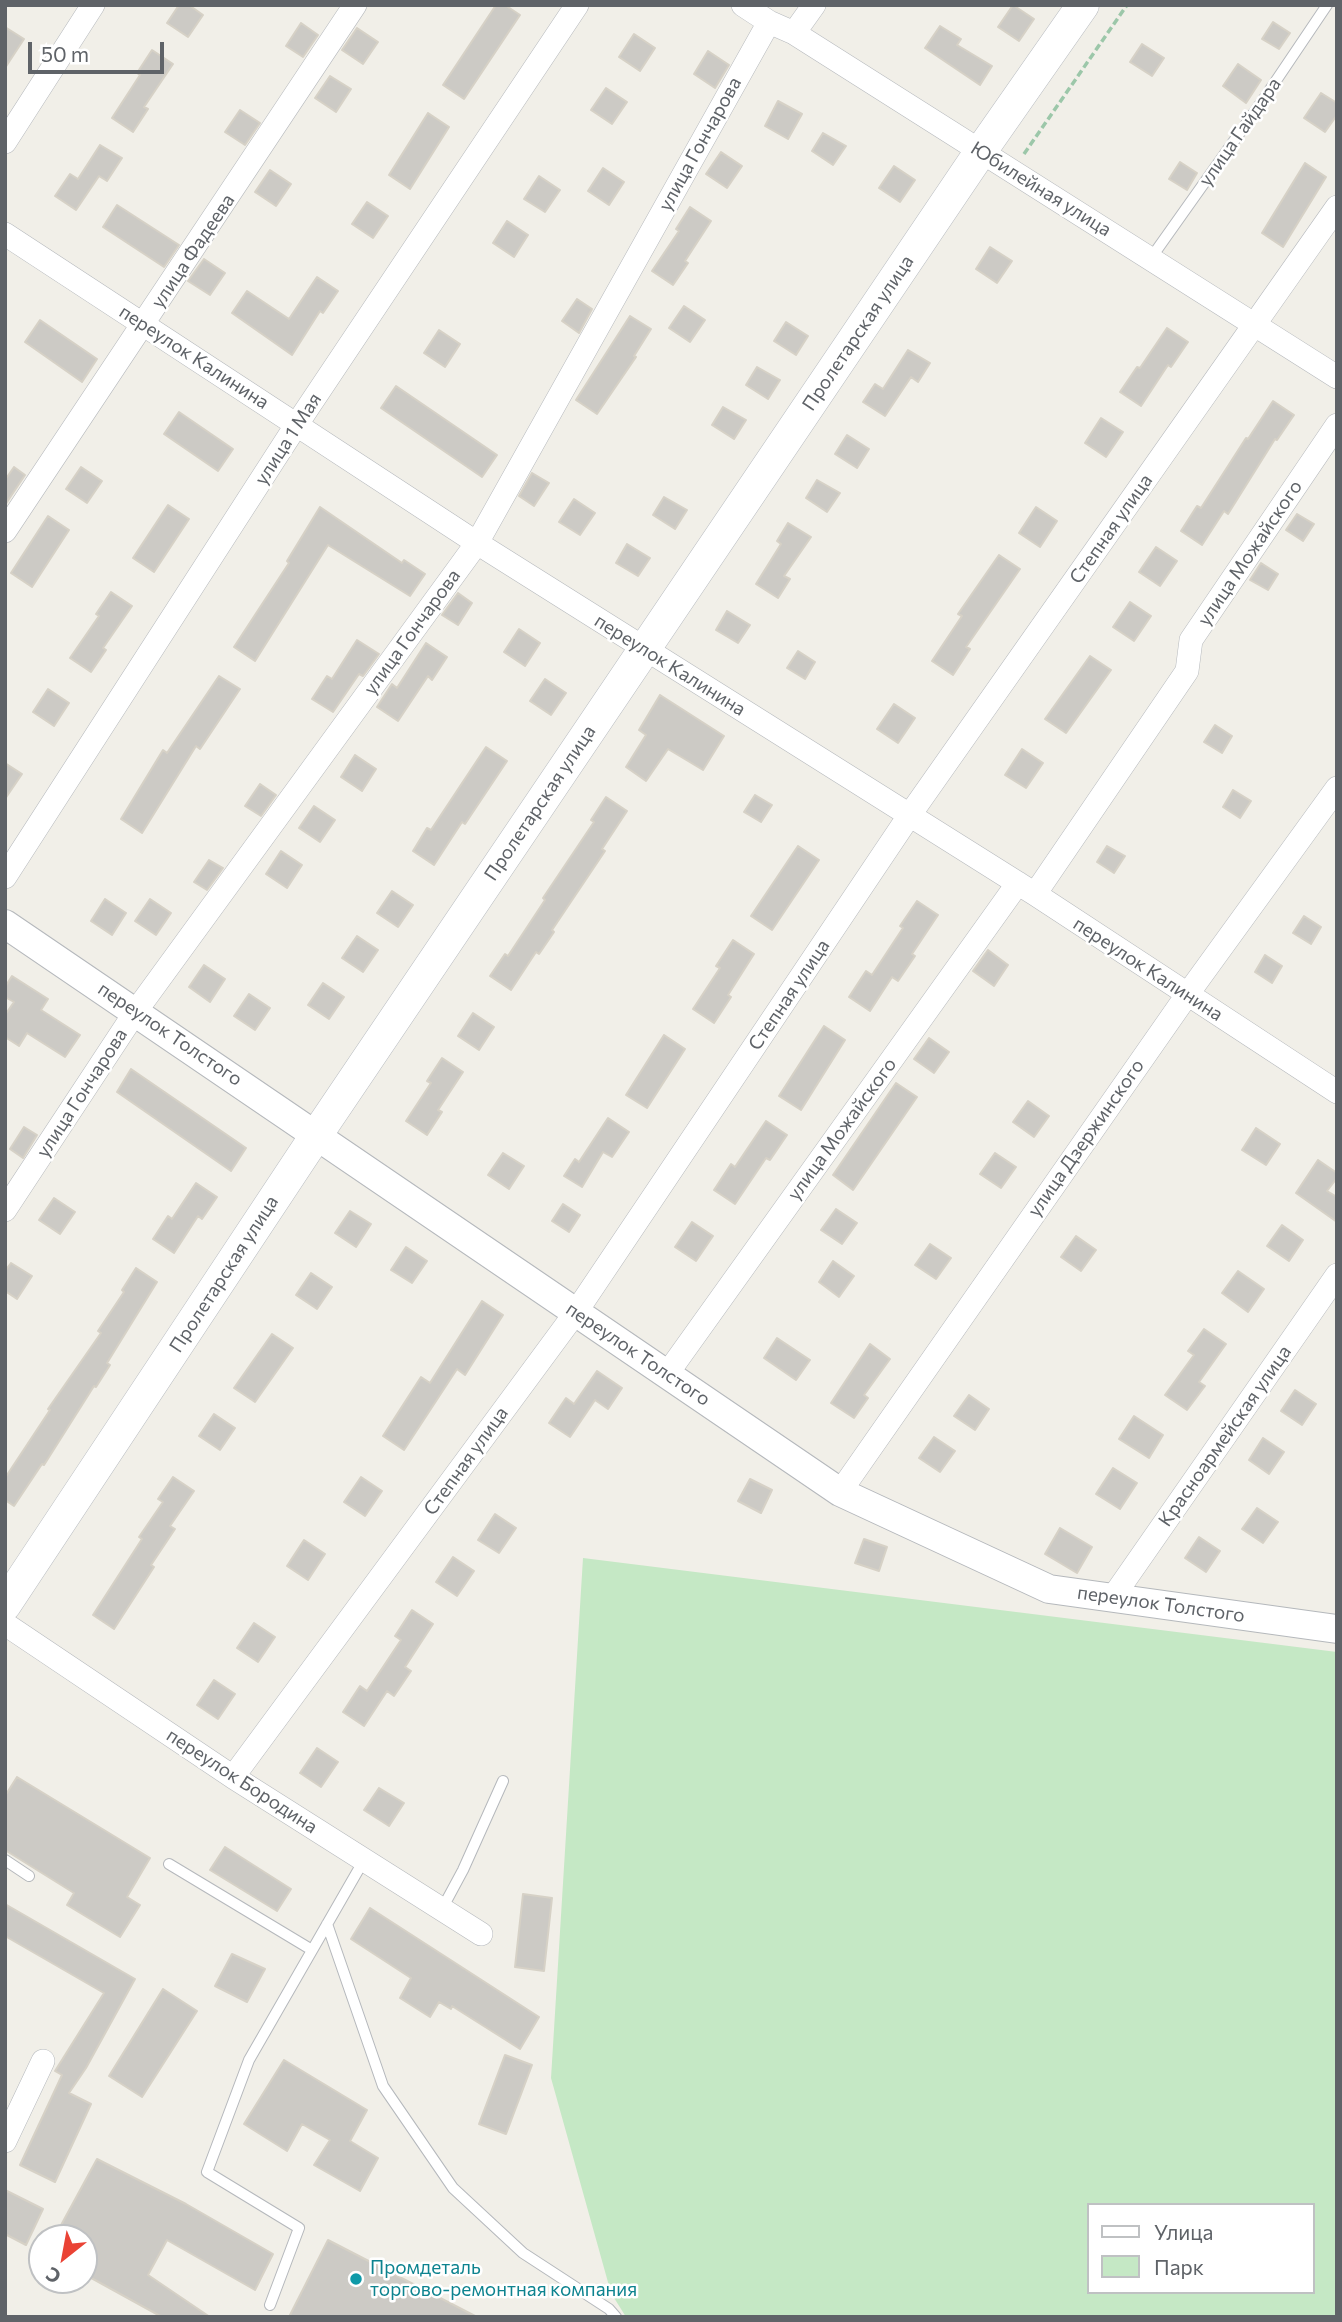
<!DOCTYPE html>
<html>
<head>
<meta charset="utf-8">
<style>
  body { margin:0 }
  #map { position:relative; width:1342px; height:2322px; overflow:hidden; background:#f1efe8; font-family:Commissioner,sans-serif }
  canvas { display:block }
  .frame { position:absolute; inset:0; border:7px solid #5f6368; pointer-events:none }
  .legend { position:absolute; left:1087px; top:2203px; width:228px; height:91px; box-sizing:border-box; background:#fff; border:2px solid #bfc1c3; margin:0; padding:9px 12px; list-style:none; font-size:21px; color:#5f6368 }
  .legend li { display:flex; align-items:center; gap:14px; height:35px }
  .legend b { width:35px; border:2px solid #bfc1c3 }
  .north { position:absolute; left:28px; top:2224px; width:70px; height:70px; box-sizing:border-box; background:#fff; border:2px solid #bfc1c3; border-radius:50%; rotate:211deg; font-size:19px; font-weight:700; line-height:28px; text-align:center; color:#5f6368 }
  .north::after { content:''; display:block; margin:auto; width:24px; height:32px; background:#ea4335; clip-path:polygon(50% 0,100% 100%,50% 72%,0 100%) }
  .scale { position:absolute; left:28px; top:42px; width:136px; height:32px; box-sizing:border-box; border:4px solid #5f6368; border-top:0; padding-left:9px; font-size:21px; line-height:24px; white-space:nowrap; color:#5f6368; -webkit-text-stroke:5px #fff; paint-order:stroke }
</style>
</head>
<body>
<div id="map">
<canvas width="1342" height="2322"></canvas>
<div class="frame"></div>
<ul class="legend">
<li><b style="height:9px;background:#fff"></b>Улица</li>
<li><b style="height:19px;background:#c5e8c5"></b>Парк</li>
</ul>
<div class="north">С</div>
<div class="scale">50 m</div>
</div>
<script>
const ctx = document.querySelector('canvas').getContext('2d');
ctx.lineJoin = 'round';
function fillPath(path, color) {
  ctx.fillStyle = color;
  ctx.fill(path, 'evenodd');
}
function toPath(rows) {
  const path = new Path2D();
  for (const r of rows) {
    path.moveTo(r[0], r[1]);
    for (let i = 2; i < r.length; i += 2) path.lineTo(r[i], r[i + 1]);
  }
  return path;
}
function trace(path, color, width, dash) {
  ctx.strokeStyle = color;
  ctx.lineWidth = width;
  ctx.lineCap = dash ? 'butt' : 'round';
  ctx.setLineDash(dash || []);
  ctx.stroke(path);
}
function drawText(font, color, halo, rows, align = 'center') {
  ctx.font = font + ' Commissioner,sans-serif';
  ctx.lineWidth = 5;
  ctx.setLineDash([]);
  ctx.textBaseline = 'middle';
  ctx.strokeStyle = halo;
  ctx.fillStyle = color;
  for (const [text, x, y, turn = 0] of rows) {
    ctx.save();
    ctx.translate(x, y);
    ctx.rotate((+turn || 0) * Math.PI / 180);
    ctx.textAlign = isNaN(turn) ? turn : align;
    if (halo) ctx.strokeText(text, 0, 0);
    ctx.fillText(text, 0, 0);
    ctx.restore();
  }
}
fillPath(toPath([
  [583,1558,1337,1652,1337,2317,626,2317,611,2293,551,2078],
  [1088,2205,1312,2205,1312,2292,1088,2292]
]), '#c5e8c5');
const building = toPath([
  [179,5,189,5,203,15,188,37,167,23,179,5],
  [496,5,505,5,520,15,464,99,443,85,496,5],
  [1013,5,1034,19,1019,41,998,27,1013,5],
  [1273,22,1290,33,1279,49,1262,39,1273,22],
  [301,23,318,35,303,57,286,46,301,23],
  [940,26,961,39,957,45,992,66,980,85,925,48,940,26],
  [5,27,24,39,5,68,5,27],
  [357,28,378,42,363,64,342,50,357,28],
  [634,34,655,48,640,71,619,57,634,34],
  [1142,44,1164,58,1152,76,1130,62,1142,44],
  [152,50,173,64,144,107,148,109,133,132,112,118,140,75,137,73,152,50],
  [708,51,729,65,715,88,694,74,708,51],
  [1238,64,1261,80,1246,103,1223,86,1238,64],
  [330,76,351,89,336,112,315,98,330,76],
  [606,88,627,102,612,124,591,110,606,88],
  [1321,93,1337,103,1337,115,1325,132,1304,118,1321,93],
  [778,101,802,114,788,139,765,126,778,101],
  [240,110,260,123,245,145,225,132,240,110],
  [428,113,449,127,410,189,389,175,428,113],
  [823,133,846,146,833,165,812,151,823,133],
  [100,145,122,158,107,181,99,176,76,210,55,196,70,174,78,179,100,145],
  [721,152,742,166,727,188,706,174,721,152],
  [1180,162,1197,173,1187,190,1169,179,1180,162],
  [1305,163,1326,177,1283,247,1262,233,1305,163],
  [894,166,915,180,900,202,879,188,894,166],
  [603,168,624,182,609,205,588,191,603,168],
  [270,170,291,184,276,206,255,192,270,170],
  [539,176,560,190,545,212,524,199,539,176],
  [367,202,388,216,373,238,352,224,367,202],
  [117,205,179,245,164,267,103,227,117,205],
  [690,207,711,221,685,261,688,263,673,285,652,271,679,231,676,229,690,207],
  [507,221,528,235,514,257,493,243,507,221],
  [990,247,1012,261,997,283,976,269,990,247],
  [204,259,225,273,210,295,188,281,204,259],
  [317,277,338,291,323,313,320,311,292,355,232,313,247,291,289,319,317,277],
  [577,299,592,309,579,333,562,321,577,299],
  [684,306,705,320,690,342,669,328,684,306],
  [630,316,651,329,634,356,636,357,597,414,576,400,630,316],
  [40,320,97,359,82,382,25,342,40,320],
  [786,322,808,336,796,355,774,341,786,322],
  [1167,328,1188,342,1171,367,1168,365,1141,406,1120,392,1137,367,1140,368,1167,328],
  [439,330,460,344,445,367,424,353,439,330],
  [908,350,930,363,918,382,911,377,885,416,863,402,875,384,883,389,908,350],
  [757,367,780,380,768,399,746,385,757,367],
  [396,386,497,455,482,477,381,408,396,386],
  [1273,401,1294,415,1277,440,1275,439,1228,514,1224,511,1202,545,1181,531,1197,506,1201,508,1246,438,1248,439,1273,401],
  [723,407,746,420,734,439,712,425,723,407],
  [179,412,233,449,218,471,164,434,179,412],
  [1101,418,1123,432,1106,457,1085,443,1101,418],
  [847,435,869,449,857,468,835,454,847,435],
  [14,467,25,475,5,505,5,480,14,467],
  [81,467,102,481,87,503,66,489,81,467],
  [532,473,549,483,534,506,519,496,532,473],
  [817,480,840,493,827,512,806,498,817,480],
  [664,497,687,510,675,529,653,515,664,497],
  [574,499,595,513,580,535,559,522,574,499],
  [168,505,189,519,154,572,133,558,168,505],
  [320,507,402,563,404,560,425,574,410,596,328,545,255,661,234,647,289,563,287,561,320,507],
  [1036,507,1057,521,1040,547,1019,533,1036,507],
  [1297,514,1314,524,1303,541,1286,530,1297,514],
  [48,516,69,530,32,587,11,573,48,516],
  [788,523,811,537,784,576,790,579,778,598,756,584,781,544,777,541,788,523],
  [627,544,650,558,638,576,616,563,627,544],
  [1156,547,1177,561,1160,586,1139,572,1156,547],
  [999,555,1020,569,966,647,970,649,953,675,932,661,962,616,958,614,999,555],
  [1261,563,1278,574,1268,590,1250,580,1261,563],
  [111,592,132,606,103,648,106,650,91,672,70,658,99,616,96,614,111,592],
  [458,593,472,603,458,625,442,615,458,593],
  [1130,602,1151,616,1134,641,1113,627,1130,602],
  [727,611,750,625,738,643,716,630,727,611],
  [519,629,540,643,525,666,504,652,519,629],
  [357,640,379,654,363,676,359,674,333,712,312,699,327,676,332,679,357,640],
  [426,643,447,657,432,680,428,676,398,721,377,707,392,684,397,688,426,643],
  [798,651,815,662,805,679,787,668,798,651],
  [1090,656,1111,670,1066,733,1045,719,1090,656],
  [219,676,240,689,200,749,196,746,142,833,121,819,163,750,167,753,219,676],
  [545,679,566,693,551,715,530,701,545,679],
  [48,689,69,703,54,726,33,712,48,689],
  [660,695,724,736,703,770,668,749,646,781,626,767,646,735,639,730,660,695],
  [894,704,915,718,898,743,877,729,894,704],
  [1215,725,1232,736,1222,753,1204,742,1215,725],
  [486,747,507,761,465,824,462,822,434,865,413,851,427,828,431,830,486,747],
  [1022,749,1043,763,1026,788,1005,775,1022,749],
  [355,755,376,769,362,791,341,777,355,755],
  [5,763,22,774,5,799,5,763],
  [260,784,276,795,261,816,245,806,260,784],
  [1233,790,1251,801,1240,818,1223,807,1233,790],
  [755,795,772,805,761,822,744,812,755,795],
  [606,797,627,811,602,849,605,851,552,930,554,932,539,954,536,952,511,990,490,976,505,954,508,956,545,900,543,898,594,822,591,820,606,797],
  [314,806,335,820,320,842,299,828,314,806],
  [798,846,819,860,772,930,751,916,798,846],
  [1107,846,1125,856,1114,873,1097,862,1107,846],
  [281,851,302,865,287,888,266,874,281,851],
  [209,860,223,868,207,890,194,882,209,860],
  [392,891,413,905,398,927,377,913,392,891],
  [105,899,126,913,112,935,91,921,105,899],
  [150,899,171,913,156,935,135,921,150,899],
  [917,901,938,915,912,954,915,956,898,981,892,977,870,1011,849,997,866,971,872,975,903,928,900,926,917,901],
  [1304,916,1321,927,1311,944,1293,933,1304,916],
  [357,936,378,950,363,972,342,958,357,936],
  [733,940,754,954,728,995,731,997,714,1023,693,1009,720,968,716,966,733,940],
  [988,950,1008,965,994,986,973,971,988,950],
  [1265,955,1282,966,1272,983,1255,972,1265,955],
  [204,965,225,979,210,1002,189,987,204,965],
  [12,976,48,999,41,1010,80,1035,65,1057,27,1033,19,1046,5,1037,5,1015,14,1002,5,997,5,987,12,976],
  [323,983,344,997,329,1019,308,1005,323,983],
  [249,994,270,1008,255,1030,234,1016,249,994],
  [473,1013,494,1027,479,1050,458,1036,473,1013],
  [824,1026,845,1040,801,1110,779,1096,824,1026],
  [664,1035,685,1049,647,1108,626,1095,664,1035],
  [929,1038,949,1052,934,1073,914,1059,929,1038],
  [442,1058,463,1072,438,1110,442,1112,427,1135,406,1121,431,1083,427,1081,442,1058],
  [131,1069,246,1148,231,1171,117,1092,131,1069],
  [896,1083,917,1097,853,1190,833,1175,896,1083],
  [1028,1101,1049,1116,1034,1137,1013,1122,1028,1101],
  [608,1118,629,1132,612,1157,603,1152,582,1187,564,1176,575,1159,579,1162,608,1118],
  [766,1121,787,1135,770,1160,766,1158,735,1204,714,1190,731,1164,735,1167,766,1121],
  [24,1127,37,1135,23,1158,10,1149,24,1127],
  [1256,1128,1280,1144,1266,1165,1242,1150,1256,1128],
  [503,1153,524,1166,509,1189,488,1175,503,1153],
  [995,1153,1016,1167,1001,1188,980,1174,995,1153],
  [1318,1160,1337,1173,1337,1178,1327,1191,1337,1197,1337,1222,1296,1193,1318,1160],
  [196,1183,217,1197,202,1219,198,1216,174,1253,153,1239,168,1216,172,1219,196,1183],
  [54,1198,75,1212,60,1234,39,1220,54,1198],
  [563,1204,580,1215,569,1232,552,1221,563,1204],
  [836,1209,857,1223,842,1244,821,1230,836,1209],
  [350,1211,371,1224,356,1247,335,1233,350,1211],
  [692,1222,713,1236,696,1261,675,1247,692,1222],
  [1282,1225,1303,1240,1289,1261,1267,1246,1282,1225],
  [1076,1236,1096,1250,1081,1271,1061,1257,1076,1236],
  [930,1244,951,1258,936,1279,915,1265,930,1244],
  [406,1247,427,1261,412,1283,391,1270,406,1247],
  [833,1261,854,1276,839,1297,819,1282,833,1261],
  [11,1263,32,1276,17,1299,5,1291,5,1271,11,1263],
  [136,1268,157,1282,107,1363,110,1365,96,1387,94,1386,44,1465,42,1464,14,1506,5,1500,5,1478,50,1410,48,1409,101,1333,98,1331,124,1292,122,1290,136,1268],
  [1238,1271,1264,1289,1248,1312,1222,1293,1238,1271],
  [311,1273,332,1287,317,1309,296,1295,311,1273],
  [482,1301,503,1315,465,1375,457,1369,404,1450,383,1436,421,1377,430,1383,482,1301],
  [1204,1329,1226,1344,1199,1382,1205,1386,1187,1410,1165,1395,1194,1355,1188,1351,1204,1329],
  [272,1334,293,1348,255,1402,234,1388,272,1334],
  [777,1338,810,1360,796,1380,764,1358,777,1338],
  [870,1344,890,1359,864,1395,868,1398,854,1418,831,1403,870,1344],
  [597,1371,622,1388,608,1409,595,1400,570,1437,549,1423,566,1398,574,1404,597,1371],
  [1295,1390,1316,1404,1302,1425,1281,1411,1295,1390],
  [969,1395,989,1409,975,1430,954,1416,969,1395],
  [214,1414,235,1428,220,1450,199,1436,214,1414],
  [1134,1416,1163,1435,1149,1458,1119,1439,1134,1416],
  [934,1437,955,1451,940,1472,919,1458,934,1437],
  [1263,1438,1284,1452,1269,1474,1249,1460,1263,1438],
  [1113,1468,1137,1483,1120,1509,1096,1494,1113,1468],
  [173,1477,194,1491,170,1526,175,1529,151,1565,154,1567,114,1629,93,1615,142,1539,139,1537,163,1502,158,1499,173,1477],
  [361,1477,382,1491,365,1516,344,1502,361,1477],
  [750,1479,772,1490,761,1513,738,1501,750,1479],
  [1257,1508,1278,1522,1263,1543,1242,1529,1257,1508],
  [495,1514,516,1528,499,1553,478,1540,495,1514],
  [1060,1528,1092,1547,1077,1573,1045,1554,1060,1528],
  [1199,1537,1220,1551,1206,1572,1185,1558,1199,1537],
  [864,1539,887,1547,879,1571,855,1563,864,1539],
  [304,1540,325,1554,308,1580,287,1566,304,1540],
  [453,1557,474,1571,457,1596,436,1582,453,1557],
  [412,1610,433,1624,405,1667,411,1671,394,1696,387,1691,364,1726,343,1712,360,1686,367,1691,401,1640,395,1636,412,1610],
  [254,1623,275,1637,258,1662,237,1648,254,1623],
  [214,1680,235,1694,218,1719,197,1705,214,1680],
  [317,1748,338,1762,321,1787,300,1773,317,1748],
  [17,1777,150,1858,127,1897,140,1905,120,1937,67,1905,74,1893,5,1850,5,1796,17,1777],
  [379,1788,404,1803,389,1826,364,1810,379,1788],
  [225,1847,291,1889,277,1911,210,1870,225,1847],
  [523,1894,552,1898,544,1971,515,1967,523,1894],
  [5,1904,135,1979,86,2068,69,2093,91,2104,55,2182,20,2165,62,2075,55,2071,104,1993,5,1936,5,1904],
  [370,1908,539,2017,520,2049,452,2006,451,2009,439,2002,430,2017,400,1998,411,1978,351,1939,370,1908],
  [232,1954,265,1969,247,2002,215,1986,232,1954],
  [163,1989,197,2011,142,2097,109,2076,163,1989],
  [505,2055,532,2065,506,2134,479,2124,505,2055],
  [284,2060,367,2110,350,2141,378,2158,360,2191,314,2165,330,2140,302,2124,287,2151,244,2124,284,2060],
  [97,2159,186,2204,273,2254,255,2290,167,2240,148,2275,210,2317,162,2317,84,2274,84,2238,54,2238,97,2159],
  [5,2190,43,2209,26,2245,5,2234,5,2190],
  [328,2240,477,2317,289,2317,328,2240]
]);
fillPath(building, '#cccac5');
trace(building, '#d6d1c6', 2);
const service = toPath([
  [1151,258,1263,100,1327,5],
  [5,1860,29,1876],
  [169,1864,312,1950],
  [442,1909,463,1870,503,1781],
  [327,1924,383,2086,453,2188,523,2253,609,2309,616,2317],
  [270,2305,299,2228,207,2172,249,2060,364,1860]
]);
const minor = toPath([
  [743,5,769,22,794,33,1337,377],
  [794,33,814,5],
  [5,142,93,5],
  [5,234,477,543,1035,894,1337,1092],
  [5,531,355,5],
  [5,877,297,424,577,5],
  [1035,894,1187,671,1191,640,1337,425],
  [5,1210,136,1011,477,543,769,22],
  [667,1374,1018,883],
  [840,1492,1187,995,1337,788],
  [1113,1597,1337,1275],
  [5,1624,233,1777,481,1934],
  [233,1777,576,1312,909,816,1337,207],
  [5,2141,43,2061]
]);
const tertiary = toPath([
  [5,924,840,1492,1049,1589,1337,1629]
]);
const secondary = toPath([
  [5,1605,317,1134,981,151,1083,5]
]);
trace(service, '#b5b8bc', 12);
trace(minor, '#b5b8bc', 24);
trace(tertiary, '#b5b8bc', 30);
trace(secondary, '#b6babf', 33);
trace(toPath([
  [1024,154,1127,5]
]), '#9cc7a9', 3.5, [7, 3.5]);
trace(service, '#fff', 10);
trace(minor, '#fff', 23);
trace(tertiary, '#fff', 28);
trace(secondary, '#fff', 32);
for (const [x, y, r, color] of [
  [356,2279,7,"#0f9aa8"]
]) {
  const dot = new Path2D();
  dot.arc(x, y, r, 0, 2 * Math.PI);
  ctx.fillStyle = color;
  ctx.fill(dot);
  trace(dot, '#fff', 2.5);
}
drawText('19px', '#5f6368', '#fff', [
  ["улица Гайдара",1240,132,-55],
  ["улица Гончарова",700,144,-61],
  ["Юбилейная улица",1041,189,32],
  ["улица Фадеева",193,251,-56],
  ["Пролетарская улица",858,333,-56],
  ["переулок Калинина",194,357,33],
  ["улица 1 Мая",288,439,-57],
  ["Степная улица",1111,529,-55],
  ["улица Можайского",1250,553,-56],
  ["улица Гончарова",412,632,-54],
  ["переулок Калинина",670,665,32],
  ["Пролетарская улица",540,803,-56],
  ["переулок Калинина",1148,969,33],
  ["Степная улица",789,995,-56],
  ["переулок Толстого",170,1034,34],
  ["улица Гончарова",82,1093,-57],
  ["улица Можайского",842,1129,-54],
  ["улица Дзержинского",1086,1138,-55],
  ["Пролетарская улица",224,1274,-57],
  ["переулок Толстого",638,1354,34],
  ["Красноармейская улица",1225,1436,-55],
  ["Степная улица",466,1461,-54],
  ["переулок Толстого",1161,1604,8],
  ["переулок Бородина",242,1781,33]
]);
drawText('19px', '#0d838f', '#fff', [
  ["Промдеталь",370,2268],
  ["торгово-ремонтная компания",370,2290]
], 'left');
</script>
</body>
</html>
